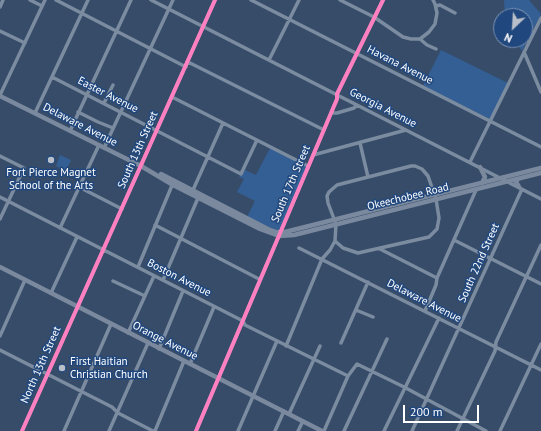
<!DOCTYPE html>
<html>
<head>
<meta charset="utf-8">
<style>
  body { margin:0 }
  #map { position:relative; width:541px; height:431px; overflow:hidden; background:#364c69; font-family:"PT Sans",sans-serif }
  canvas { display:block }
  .north { position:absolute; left:493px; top:8px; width:40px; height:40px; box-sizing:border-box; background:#21487e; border:1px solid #7a91b2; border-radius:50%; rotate:205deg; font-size:11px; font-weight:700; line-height:16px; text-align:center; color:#fff }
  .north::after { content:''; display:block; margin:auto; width:14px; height:18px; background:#b9c0ca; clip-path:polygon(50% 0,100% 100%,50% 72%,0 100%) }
  .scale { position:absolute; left:403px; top:405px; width:76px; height:18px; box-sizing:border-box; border:2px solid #fff; border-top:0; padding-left:5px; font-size:12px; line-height:14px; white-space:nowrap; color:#fff; -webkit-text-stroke:3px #21487e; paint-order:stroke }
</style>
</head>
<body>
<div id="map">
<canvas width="541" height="431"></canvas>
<div class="north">N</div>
<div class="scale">200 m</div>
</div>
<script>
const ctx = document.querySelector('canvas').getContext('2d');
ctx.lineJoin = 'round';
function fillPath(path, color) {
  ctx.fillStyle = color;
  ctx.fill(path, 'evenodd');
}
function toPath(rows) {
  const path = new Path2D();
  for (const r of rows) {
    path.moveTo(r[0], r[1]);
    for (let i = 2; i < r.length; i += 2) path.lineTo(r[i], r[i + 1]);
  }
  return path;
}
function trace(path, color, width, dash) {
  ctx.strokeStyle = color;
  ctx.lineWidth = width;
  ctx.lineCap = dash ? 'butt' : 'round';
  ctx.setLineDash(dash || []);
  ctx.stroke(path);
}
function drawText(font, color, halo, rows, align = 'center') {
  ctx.font = font + ' "PT Sans",sans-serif';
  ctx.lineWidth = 3;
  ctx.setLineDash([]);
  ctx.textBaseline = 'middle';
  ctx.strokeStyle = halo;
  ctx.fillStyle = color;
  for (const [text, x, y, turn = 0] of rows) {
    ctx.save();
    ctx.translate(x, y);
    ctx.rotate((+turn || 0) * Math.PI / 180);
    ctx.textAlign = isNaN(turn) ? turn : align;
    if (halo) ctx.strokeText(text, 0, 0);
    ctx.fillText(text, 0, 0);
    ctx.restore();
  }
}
fillPath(toPath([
  [504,0,529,0,541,14,522,51,515,40,525,40,525,16,505,16],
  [443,46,441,50,508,83,490,119,423,86],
  [270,148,307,166,279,230,274,229,247,217,255,201,237,192,244,179,239,177,240,175,245,170,256,175],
  [60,155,71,160,66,171,56,166]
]), '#345f95');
trace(toPath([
  [30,0,42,6],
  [56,0,186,67],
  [151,0,541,199],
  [251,0,541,147],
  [340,0,374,17,403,37,411,39,420,39,429,32,435,24,437,13,435,4,433,0],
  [436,6,440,5,455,13],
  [0,7,3,0],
  [0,31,25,43],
  [420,39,427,45,436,49],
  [524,52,541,92],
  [269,60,299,0],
  [188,62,324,130],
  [52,77,241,174,257,140],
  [0,95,45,0],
  [172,97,308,166],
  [104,103,113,85],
  [78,112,98,122,113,128],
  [35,113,88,0],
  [331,113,337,113,354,108,357,105],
  [70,131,131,0],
  [360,143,368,177],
  [104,148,173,0],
  [313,155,406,130],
  [0,156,24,168,0,219],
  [470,162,541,18],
  [79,187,122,209],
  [193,190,223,123],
  [0,197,243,321,245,325,348,376],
  [155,225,259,279],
  [60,228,99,145],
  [454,240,541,284],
  [299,248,541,370],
  [380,249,437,278],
  [138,267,173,183],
  [163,280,198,198],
  [113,281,145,296],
  [51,293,77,237],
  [356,310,373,317],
  [425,311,436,285,437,278,476,190],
  [128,333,154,276],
  [0,336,25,280],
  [341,343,368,282],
  [286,346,322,259,330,250,335,241,336,224,328,203,327,196,329,192,337,185,411,166,415,166,422,169,428,176,436,199,439,218,437,229,429,237,358,253,343,248,335,241],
  [159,349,183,291],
  [0,350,112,407,118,413,153,431],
  [190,364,214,307],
  [289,414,320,346],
  [22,431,215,0],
  [64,431,111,324],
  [109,431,148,343],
  [155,431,184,361],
  [196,431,337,99,337,94,383,0],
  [238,431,277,341],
  [275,431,284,411],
  [298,431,303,421],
  [324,431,348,376,357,364,404,387,486,431],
  [344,431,387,339],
  [384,431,439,318],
  [412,431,522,189],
  [457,431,495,351,496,342,541,245],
  [500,431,541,344]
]), '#7c8ca0', 3.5);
trace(toPath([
  [0,96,141,166,173,185,260,229,279,236,294,235,541,173],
  [480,167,485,177,482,183],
  [161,174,268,229,276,232,285,232,541,168],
  [518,179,516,182,519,187],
  [0,267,322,431]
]), '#7a899e', 4.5);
trace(toPath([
  [22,431,215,0],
  [196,431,337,99,337,94,383,0]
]), '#ff80c0', 4);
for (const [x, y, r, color] of [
  [51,160,4,"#b9c0ca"],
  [62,368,4,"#b9c0ca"]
]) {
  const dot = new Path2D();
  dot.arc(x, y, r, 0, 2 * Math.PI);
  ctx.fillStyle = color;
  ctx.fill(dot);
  trace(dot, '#21487e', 1.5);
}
drawText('11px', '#fff', '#21487e', [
  ["Havana Avenue",400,65,27],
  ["Easter Avenue",108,95,27],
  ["Georgia Avenue",383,108,27],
  ["Delaware Avenue",80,125,27],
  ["South 13th Street",138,150,-66],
  ["South 17th Street",291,184,-67],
  ["Okeechobee Road",408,197,-14],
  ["South 22nd Street",479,263,-66],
  ["Boston Avenue",179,278,27],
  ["Delaware Avenue",424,301,27],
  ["Orange Avenue",165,341,27],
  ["North 13th Street",41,365,-66]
]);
drawText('11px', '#fff', '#21487e', [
  ["Fort Pierce Magnet",51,173],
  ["School of the Arts",51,186],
  ["First Haitian",70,362,"left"],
  ["Christian Church",70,375,"left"]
]);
</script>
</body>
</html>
